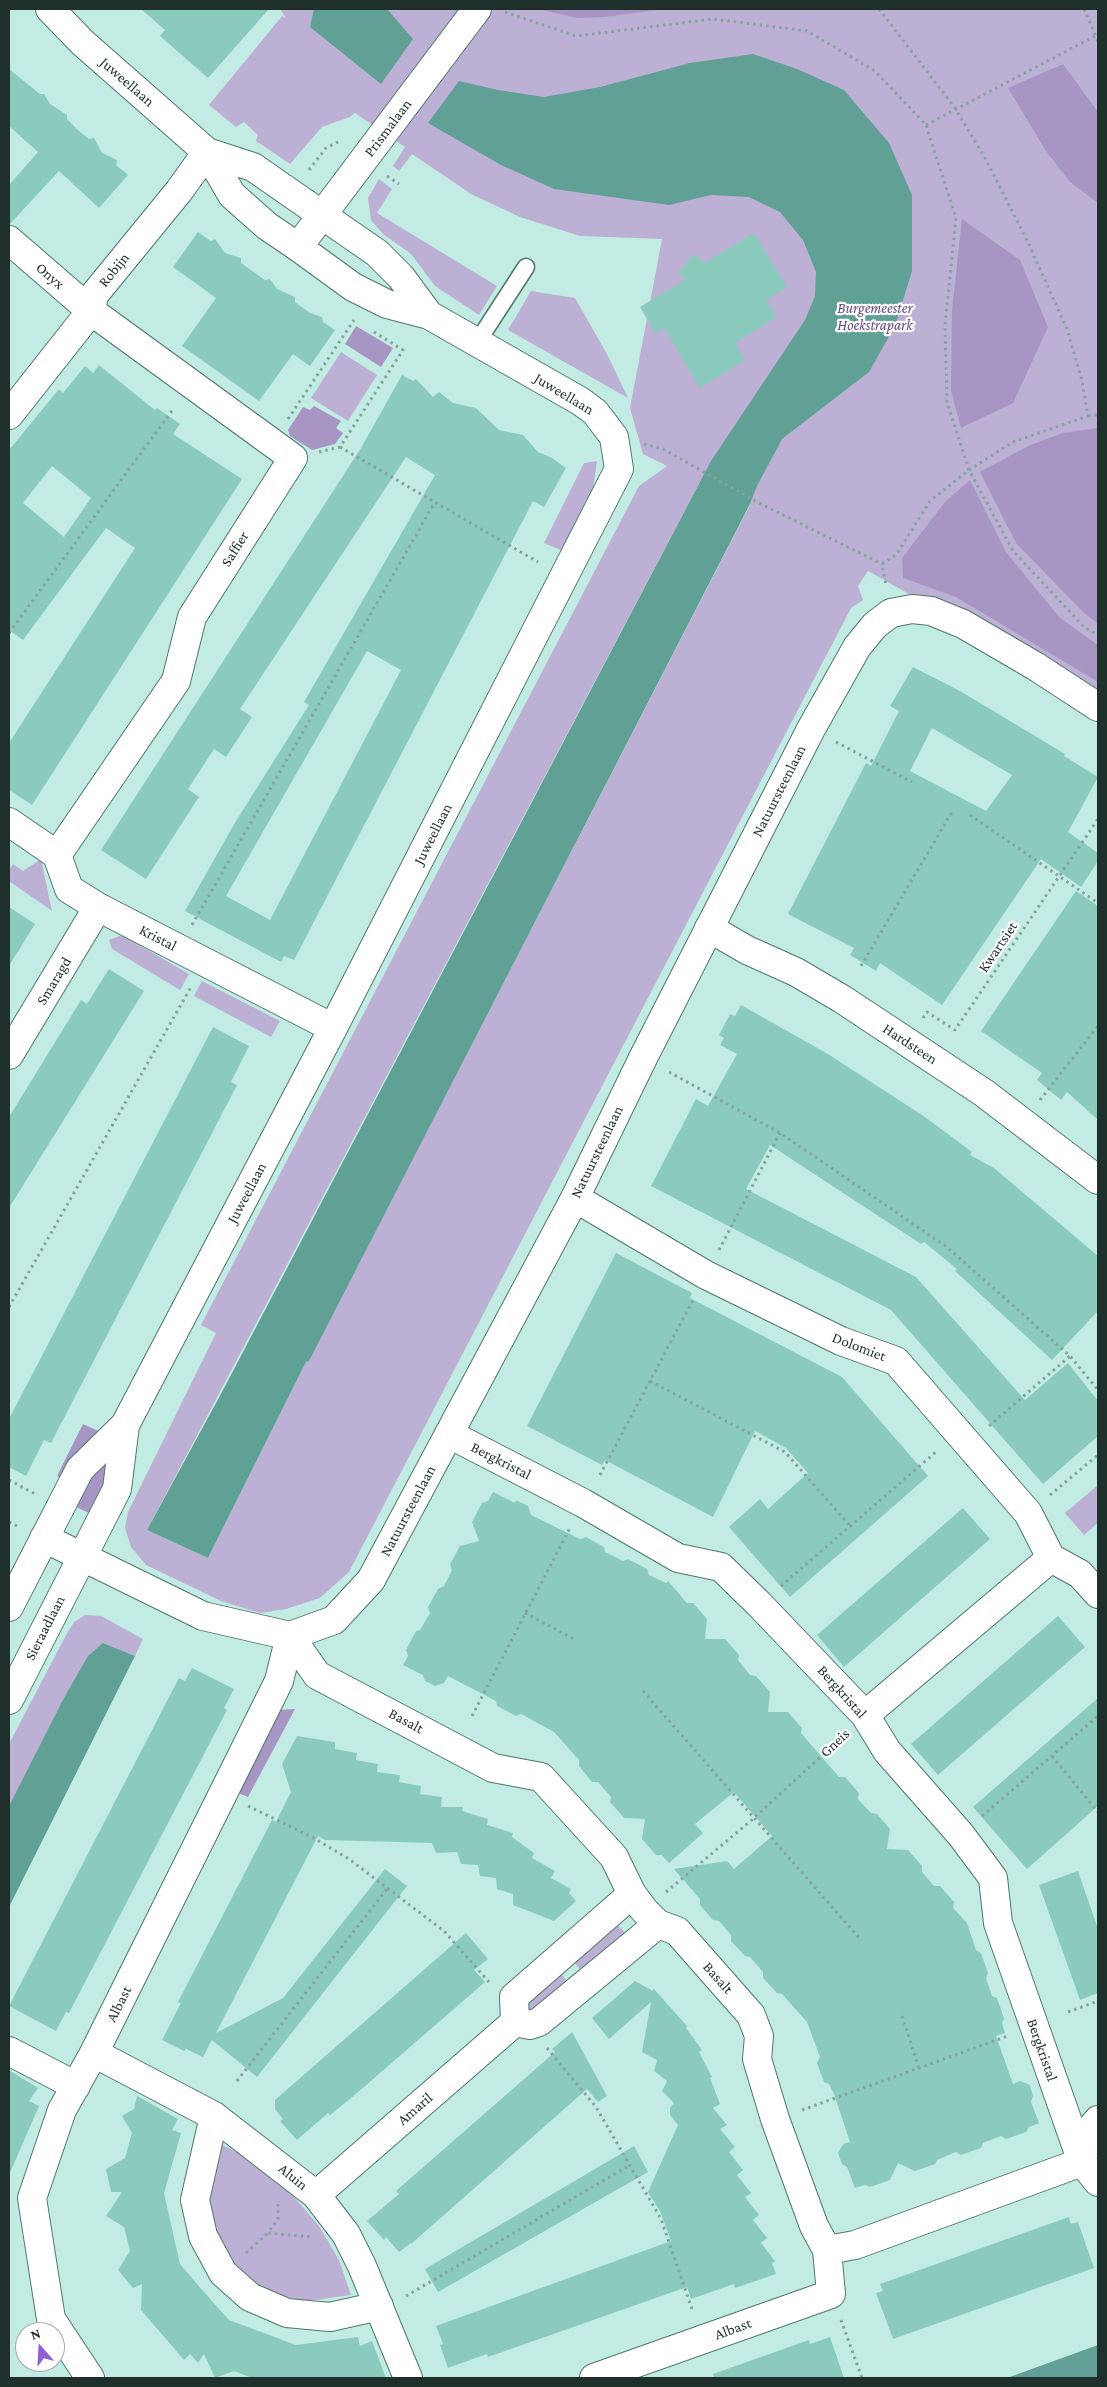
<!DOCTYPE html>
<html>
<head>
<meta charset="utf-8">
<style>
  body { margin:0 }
  #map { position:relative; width:1107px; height:2387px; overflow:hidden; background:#c2ece3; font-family:"Crimson Pro",serif }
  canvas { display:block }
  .frame { position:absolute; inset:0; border:10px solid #1f302c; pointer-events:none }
  .north { position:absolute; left:15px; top:2322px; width:50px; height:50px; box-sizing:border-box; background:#fff; border:1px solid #a5acab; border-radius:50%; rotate:341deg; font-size:14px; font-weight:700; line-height:20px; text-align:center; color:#1f302c }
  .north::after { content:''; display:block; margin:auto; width:18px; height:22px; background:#925dd5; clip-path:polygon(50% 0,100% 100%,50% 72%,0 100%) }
</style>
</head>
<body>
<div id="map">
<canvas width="1107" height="2387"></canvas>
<div class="frame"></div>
<div class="north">N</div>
</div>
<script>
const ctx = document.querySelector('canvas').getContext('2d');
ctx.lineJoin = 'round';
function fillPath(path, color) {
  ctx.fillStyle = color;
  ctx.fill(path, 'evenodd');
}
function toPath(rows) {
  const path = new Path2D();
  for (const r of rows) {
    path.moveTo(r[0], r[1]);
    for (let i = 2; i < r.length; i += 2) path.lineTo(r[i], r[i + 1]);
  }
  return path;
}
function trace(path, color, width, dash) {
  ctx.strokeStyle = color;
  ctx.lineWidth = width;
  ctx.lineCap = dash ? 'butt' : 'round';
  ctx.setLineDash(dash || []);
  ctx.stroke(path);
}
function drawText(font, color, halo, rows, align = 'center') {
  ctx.font = font + ' "Crimson Pro",serif';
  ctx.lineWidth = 4.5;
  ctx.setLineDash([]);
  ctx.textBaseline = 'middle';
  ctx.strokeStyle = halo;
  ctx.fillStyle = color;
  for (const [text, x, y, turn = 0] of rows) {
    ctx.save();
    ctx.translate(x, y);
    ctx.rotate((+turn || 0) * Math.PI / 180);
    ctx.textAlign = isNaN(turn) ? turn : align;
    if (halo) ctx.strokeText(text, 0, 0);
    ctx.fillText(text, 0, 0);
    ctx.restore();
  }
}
fillPath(toPath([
  [280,9,1098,9,1098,700,868,571,858,586,863,600,851,608,349,1572,320,1598,286,1609,260,1613,221,1601,146,1565,131,1547,125,1528,128,1512,216,1333,201,1325,639,486,667,466,643,454,630,408,662,239,580,236,520,217,471,194,412,154,399,171,393,166,405,147,355,113,350,117,322,127,290,164,256,141,258,135,244,122,236,127,209,105,282,16,286,18],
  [700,482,750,505,309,1360,306,1362,208,1558,147,1530],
  [379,179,392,189,377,213,497,286,479,315,435,286,411,254,383,234,371,220,368,198],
  [531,291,575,298,607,354,628,398,508,330],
  [341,352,377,375,348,421,311,398],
  [597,461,592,498,563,551,544,543,584,463],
  [41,859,52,911,9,881,9,870,13,864,23,871],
  [122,935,189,974,180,990,112,949,109,940],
  [202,981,280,1021,271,1037,194,996],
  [1098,1485,1098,1523,1084,1535,1065,1513],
  [85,1615,101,1616,143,1639,135,1656,103,1643,9,1806,9,1744,65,1637,74,1622],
  [616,1923,626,1934,529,2016,521,2006,560,1972,566,1980,580,1969,572,1960],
  [222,2145,249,2158,284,2185,319,2226,339,2260,351,2295,301,2302,253,2284,218,2244,207,2196]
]), '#bdb0d5');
fillPath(toPath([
  [538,9,666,9,604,17,577,18],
  [1063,64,1098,112,1098,203,1070,182,1046,151,1008,88],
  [962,219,1020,260,1048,327,1013,403,961,428,951,391,952,310],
  [356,326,393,348,381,367,345,344],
  [314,406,341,421,336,428,343,433,335,444,312,450,290,436,288,430,303,407,310,410],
  [1098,428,1098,624,1084,613,1016,543,980,472,1030,445,1063,433],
  [970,480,1006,552,1060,618,1098,645,1098,682,956,597,903,578,902,558,945,502],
  [83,1424,105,1434,66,1480,57,1476],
  [102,1465,108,1467,110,1476,91,1514,74,1506,95,1470],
  [295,1709,248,1797,233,1791,277,1710]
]), '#a796c4');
fillPath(toPath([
  [314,9,387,9,413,39,381,84,310,27],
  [753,54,797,69,844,90,889,143,912,195,912,271,895,326,869,372,782,439,758,484,749,506,309,1361,306,1362,208,1558,147,1530,222,1392,711,461,805,320,815,296,816,272,803,240,780,212,749,197,711,195,669,205,554,189,501,165,428,123,459,81,498,90,544,97,600,87,690,63],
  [103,1643,135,1656,9,1907,9,1806,65,1696,88,1656],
  [1098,2345,1098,2378,1007,2378]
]), '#61a094');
fillPath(toPath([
  [141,9,269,9,208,78,160,36,165,30],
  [9,69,40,94,44,94,50,104,67,115,67,119,78,130,89,139,94,138,102,153,117,160,116,165,128,175,99,208,59,171,9,225,9,185,38,152,9,126],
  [198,232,211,241,215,239,225,253,241,258,241,263,265,280,270,279,277,289,295,297,295,302,310,313,322,317,323,322,335,330,310,366,293,354,259,401,182,346,216,298,173,267],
  [754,233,787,287,766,300,777,317,735,343,745,360,700,388,664,328,655,333,640,307,686,279,678,273,694,254,705,263],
  [99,365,155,410,157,408,180,424,173,434,242,479,32,805,9,790,9,743,135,548,106,528,23,640,9,630,9,450,59,389,63,393,85,366,93,373],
  [52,466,91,498,64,537,23,503],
  [402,375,413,381,416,379,433,397,439,392,453,403,476,408,499,430,523,435,538,452,552,458,566,468,544,507,533,501,294,960,284,956,281,962,185,911,236,821,309,705,304,702,435,475,406,457,240,709,252,717,226,757,214,749,188,789,199,797,146,879,101,850,361,448],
  [367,651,401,670,270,920,226,896],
  [913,667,960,691,1065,754,1064,756,1098,777,1068,832,1098,853,1098,861,1081,887,1041,859,942,1005,880,963,876,971,850,955,854,948,788,914,866,763,871,766,899,711,890,706],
  [932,728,1012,775,986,811,910,771],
  [1076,891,1098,906,1098,1120,1067,1092,1061,1100,1037,1080,1042,1073,981,1031],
  [9,907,35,924,9,966],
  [109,969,144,991,9,1208,9,1117,81,1000,87,1004],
  [741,1005,828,1054,925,1117,972,1152,970,1155,994,1168,1098,1256,1098,1311,1052,1360,955,1271,957,1269,924,1242,921,1244,770,1145,746,1189,916,1277,1025,1400,1068,1363,1098,1401,1098,1436,1043,1484,891,1310,651,1186,696,1099,708,1106,737,1054,720,1045,724,1038,719,1035,730,1014,735,1016],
  [213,1027,249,1046,231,1082,237,1085,51,1443,44,1440,26,1476,9,1467,9,1419],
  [616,1253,692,1293,690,1298,842,1377,928,1476,790,1597,729,1527,760,1499,768,1509,808,1473,786,1448,755,1431,713,1517,605,1460,602,1465,527,1426],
  [493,1492,513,1502,518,1501,528,1506,531,1515,580,1539,586,1537,604,1547,605,1552,623,1561,628,1559,647,1569,649,1575,666,1583,668,1581,687,1603,693,1603,707,1619,705,1639,725,1639,739,1655,738,1660,750,1675,756,1676,770,1692,768,1712,788,1712,802,1728,801,1733,839,1777,845,1777,859,1793,858,1799,871,1813,877,1814,890,1829,887,1849,908,1850,922,1866,922,1872,934,1886,940,1886,954,1902,953,1908,967,1923,976,1950,981,1953,988,1973,986,1978,992,1996,997,1998,1004,2018,1002,2023,1005,2033,996,2036,1013,2084,1020,2081,1030,2085,1033,2096,1031,2102,1039,2123,1029,2127,1026,2132,1006,2139,1001,2136,983,2143,981,2148,961,2155,956,2152,937,2160,935,2164,915,2171,898,2163,890,2180,870,2187,865,2185,855,2188,847,2167,842,2164,838,2153,843,2144,850,2142,834,2094,829,2084,824,2082,817,2063,820,2057,807,2022,782,1994,777,1993,763,1978,763,1972,750,1957,745,1956,731,1941,731,1935,719,1921,713,1920,700,1905,700,1899,674,1869,727,1861,734,1869,772,1836,734,1792,695,1824,703,1833,669,1863,662,1855,656,1855,642,1839,645,1819,624,1818,610,1802,611,1797,598,1782,592,1782,579,1766,579,1760,554,1732,521,1714,516,1716,497,1706,496,1701,448,1676,444,1683,435,1686,425,1681,423,1675,403,1665,408,1656,406,1650,416,1631,420,1630,430,1613,428,1607,438,1589,444,1586,452,1570,450,1564,460,1546,479,1541,472,1522,482,1503,488,1501],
  [963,1508,990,1539,844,1667,817,1635],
  [1058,1616,1085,1647,938,1775,911,1744],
  [192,1668,234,1689,224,1708,227,1710,69,2013,66,2012,56,2031,9,2006,179,1678,185,1681],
  [1098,1698,1098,1806,1027,1869,973,1807],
  [297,1736,335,1742,335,1749,357,1753,356,1760,378,1764,377,1772,400,1775,399,1782,421,1786,420,1794,442,1797,441,1807,463,1807,462,1811,488,1819,487,1825,513,1833,512,1837,534,1853,532,1858,555,1871,551,1878,571,1889,569,1893,576,1901,554,1921,513,1905,513,1894,497,1889,496,1878,480,1876,478,1865,461,1864,457,1852,436,1853,432,1843,325,1840,318,1836,216,2033,283,1998,385,1869,407,1886,257,2077,212,2040,203,2057,186,2049,184,2051,162,2040,181,2003,178,2002,272,1820,276,1822,291,1792,282,1764],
  [1078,1871,1098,1929,1098,1993,1080,2000,1039,1885],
  [466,1933,488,1959,474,1970,485,1982,357,2093,330,2115,328,2113,297,2140,280,2121,283,2119,275,2109,275,2100],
  [635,1981,653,1991,653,1988,687,2026,686,2028,702,2050,699,2052,712,2077,710,2078,720,2104,713,2108,727,2125,720,2129,735,2147,729,2152,743,2170,737,2175,751,2193,745,2197,759,2215,753,2220,767,2238,761,2243,775,2261,772,2263,776,2274,735,2288,734,2284,691,2299,687,2287,488,2357,487,2354,448,2368,440,2345,443,2344,436,2326,671,2241,660,2211,648,2192,678,2125,670,2115,670,2108,674,2103,662,2091,667,2081,654,2071,657,2060,642,2052,651,2002,609,2039,592,2018],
  [572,2032,607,2096,598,2102,587,2089,411,2244,411,2243,399,2252,386,2237,384,2240,367,2221,399,2194,396,2191,555,2052,552,2049],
  [9,2070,38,2088,29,2101,39,2106,9,2175],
  [137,2096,178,2119,172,2130,181,2133,164,2193,180,2264,204,2292,229,2320,296,2345,358,2337,360,2346,372,2341,386,2378,252,2378,234,2371,215,2378,204,2354,198,2363,190,2354,184,2360,141,2310,142,2284,133,2288,118,2270,130,2251,124,2227,106,2216,122,2192,111,2192,106,2169,125,2158,132,2133,122,2116,134,2109],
  [634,2146,648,2172,438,2292,425,2269],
  [1069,2217,1071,2224,1078,2222,1094,2268,893,2339,876,2293,883,2291,880,2284],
  [830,2337,844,2378,714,2378,713,2374,809,2340,810,2344]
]), '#8acbbd');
const service = toPath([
  [476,344,526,267]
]);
const minor = toPath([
  [50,9,83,43,207,152,232,195,267,226,298,247],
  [207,152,253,167,322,215],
  [9,240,91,311,293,458,192,617,176,681,57,855],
  [9,415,91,311,94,295,179,191,207,152],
  [9,822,57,855,69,889,98,907,333,1028],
  [709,928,747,950,796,972,842,999,984,1093,1098,1180],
  [9,1055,98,907],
  [575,1198,706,1275,841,1341,896,1361,1028,1513,1051,1558,1080,1574,1098,1594],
  [449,1434,583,1503,678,1558,721,1567,759,1604,865,1715,887,1751,961,1835,993,1878,998,1923,1082,2162,1098,2182],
  [290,1636,317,1675,493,1768,541,1777,614,1857,632,1894,644,1910,658,1924,677,1931,751,2015,759,2036,757,2059,775,2119,814,2226,827,2250,855,2245,1082,2162],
  [865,1715,1051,1558],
  [515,2022,514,1997,632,1894],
  [9,2051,76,2086],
  [94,2053,214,2116,316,2195,346,2234,362,2266,408,2378],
  [214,2116,195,2200,203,2236,223,2273,250,2297,287,2313,330,2317,379,2306],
  [1082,2162,1086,2134,1098,2120],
  [316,2195,515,2022,530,2025,539,2022,658,1924],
  [90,2378,51,2319,32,2198,62,2110,94,2053,279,1681,290,1636],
  [594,2378,831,2294,827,2250]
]);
const tertiary = toPath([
  [322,215,377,253,401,277,429,315],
  [44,1538,203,1616,290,1636,334,1620,371,1580,575,1198,643,1058,811,729,857,647,875,625,891,613,912,609,931,611,963,624,1035,666,1098,707],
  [9,1607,80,1469,125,1425,333,1028,619,469,614,437,595,412,580,401,429,315,387,304,353,287,298,247,477,9],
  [9,1700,117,1489,125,1425]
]);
trace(service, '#4f776e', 19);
trace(minor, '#4f776e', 30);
trace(tertiary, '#4f776e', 30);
trace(toPath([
  [879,9,955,108,985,158,1026,238,1067,329,1082,381,1088,416,1013,442,969,470,930,501,896,555,882,564,886,585],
  [1084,9,1098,41],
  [505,12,576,36,714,19,807,31,875,71,926,125,956,218,945,325,947,402,969,470,1013,551,1084,627,1098,635],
  [926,125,1095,36],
  [309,170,326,148,340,141],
  [387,176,399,184],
  [1088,416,1098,415],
  [288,419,354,320],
  [644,444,663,449,761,504,882,564],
  [340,447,538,562],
  [319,452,340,447,403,350,374,332],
  [9,633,174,408],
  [836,742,912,782],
  [970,815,1098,903],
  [192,925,435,502],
  [861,966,952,812],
  [923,1018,927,1012,955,1030,1098,819],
  [669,1072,780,1133,947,1247,1070,1356,1098,1390],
  [1040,1100,1098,1026],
  [719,1250,780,1133],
  [9,1307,191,987],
  [650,1381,785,1452,851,1527],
  [989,1426,1070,1356],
  [600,1475,693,1300],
  [9,1480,35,1494],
  [1050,1495,1098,1455],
  [9,1522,17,1526],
  [781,1586,937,1451],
  [525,1613,574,1639],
  [643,1691,860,1939],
  [472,1716,570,1528],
  [1052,1756,1098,1812],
  [248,1806,312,1837,349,1859,444,1931,489,1982],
  [982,1816,1098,1716],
  [666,1892,753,1819,843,1736],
  [1068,2012,1098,2001],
  [902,2016,919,2068],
  [547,2048,596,2107,661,2219,693,2312],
  [237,2081,387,1889],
  [802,2110,1008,2036],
  [278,2204,278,2219,268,2233,312,2237],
  [246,2253,268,2233],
  [406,2296,630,2165],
  [841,2320,862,2378]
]), '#84a49d', 3, [2.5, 4]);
trace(service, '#fff', 16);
trace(minor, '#fff', 28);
trace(tertiary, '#fff', 28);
drawText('15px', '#1f302c', '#fff', [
  ["Juweellaan",127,82,41],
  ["Prismalaan",388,128,-53],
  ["Robijn",114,270,-51],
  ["Onyx",50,276,41],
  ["Juweellaan",564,394,31],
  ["Saffier",235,549,-58],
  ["Natuursteenlaan",779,791,-63],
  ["Juweellaan",433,834,-63],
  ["Kristal",158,938,27],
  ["Kwartsiet",998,947,-56],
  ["Smaragd",54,981,-59],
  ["Hardsteen",910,1044,33],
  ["Natuursteenlaan",597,1152,-64],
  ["Juweellaan",247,1193,-62],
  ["Dolomiet",859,1347,21],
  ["Bergkristal",501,1461,27],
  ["Natuursteenlaan",408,1511,-62],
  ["Sieraadlaan",45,1628,-63],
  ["Bergkristal",842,1692,48],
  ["Basalt",406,1721,28],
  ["Gneis",835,1743,-43],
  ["Basalt",718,1978,48],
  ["Albast",119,2004,-63],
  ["Bergkristal",1042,2050,71],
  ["Amaril",415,2109,-41],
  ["Aluin",293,2177,39],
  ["Albast",733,2329,-20]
]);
drawText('italic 15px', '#614985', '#fff', [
  ["Burgemeester",875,308],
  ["Hoekstrapark",875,325]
]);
</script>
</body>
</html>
